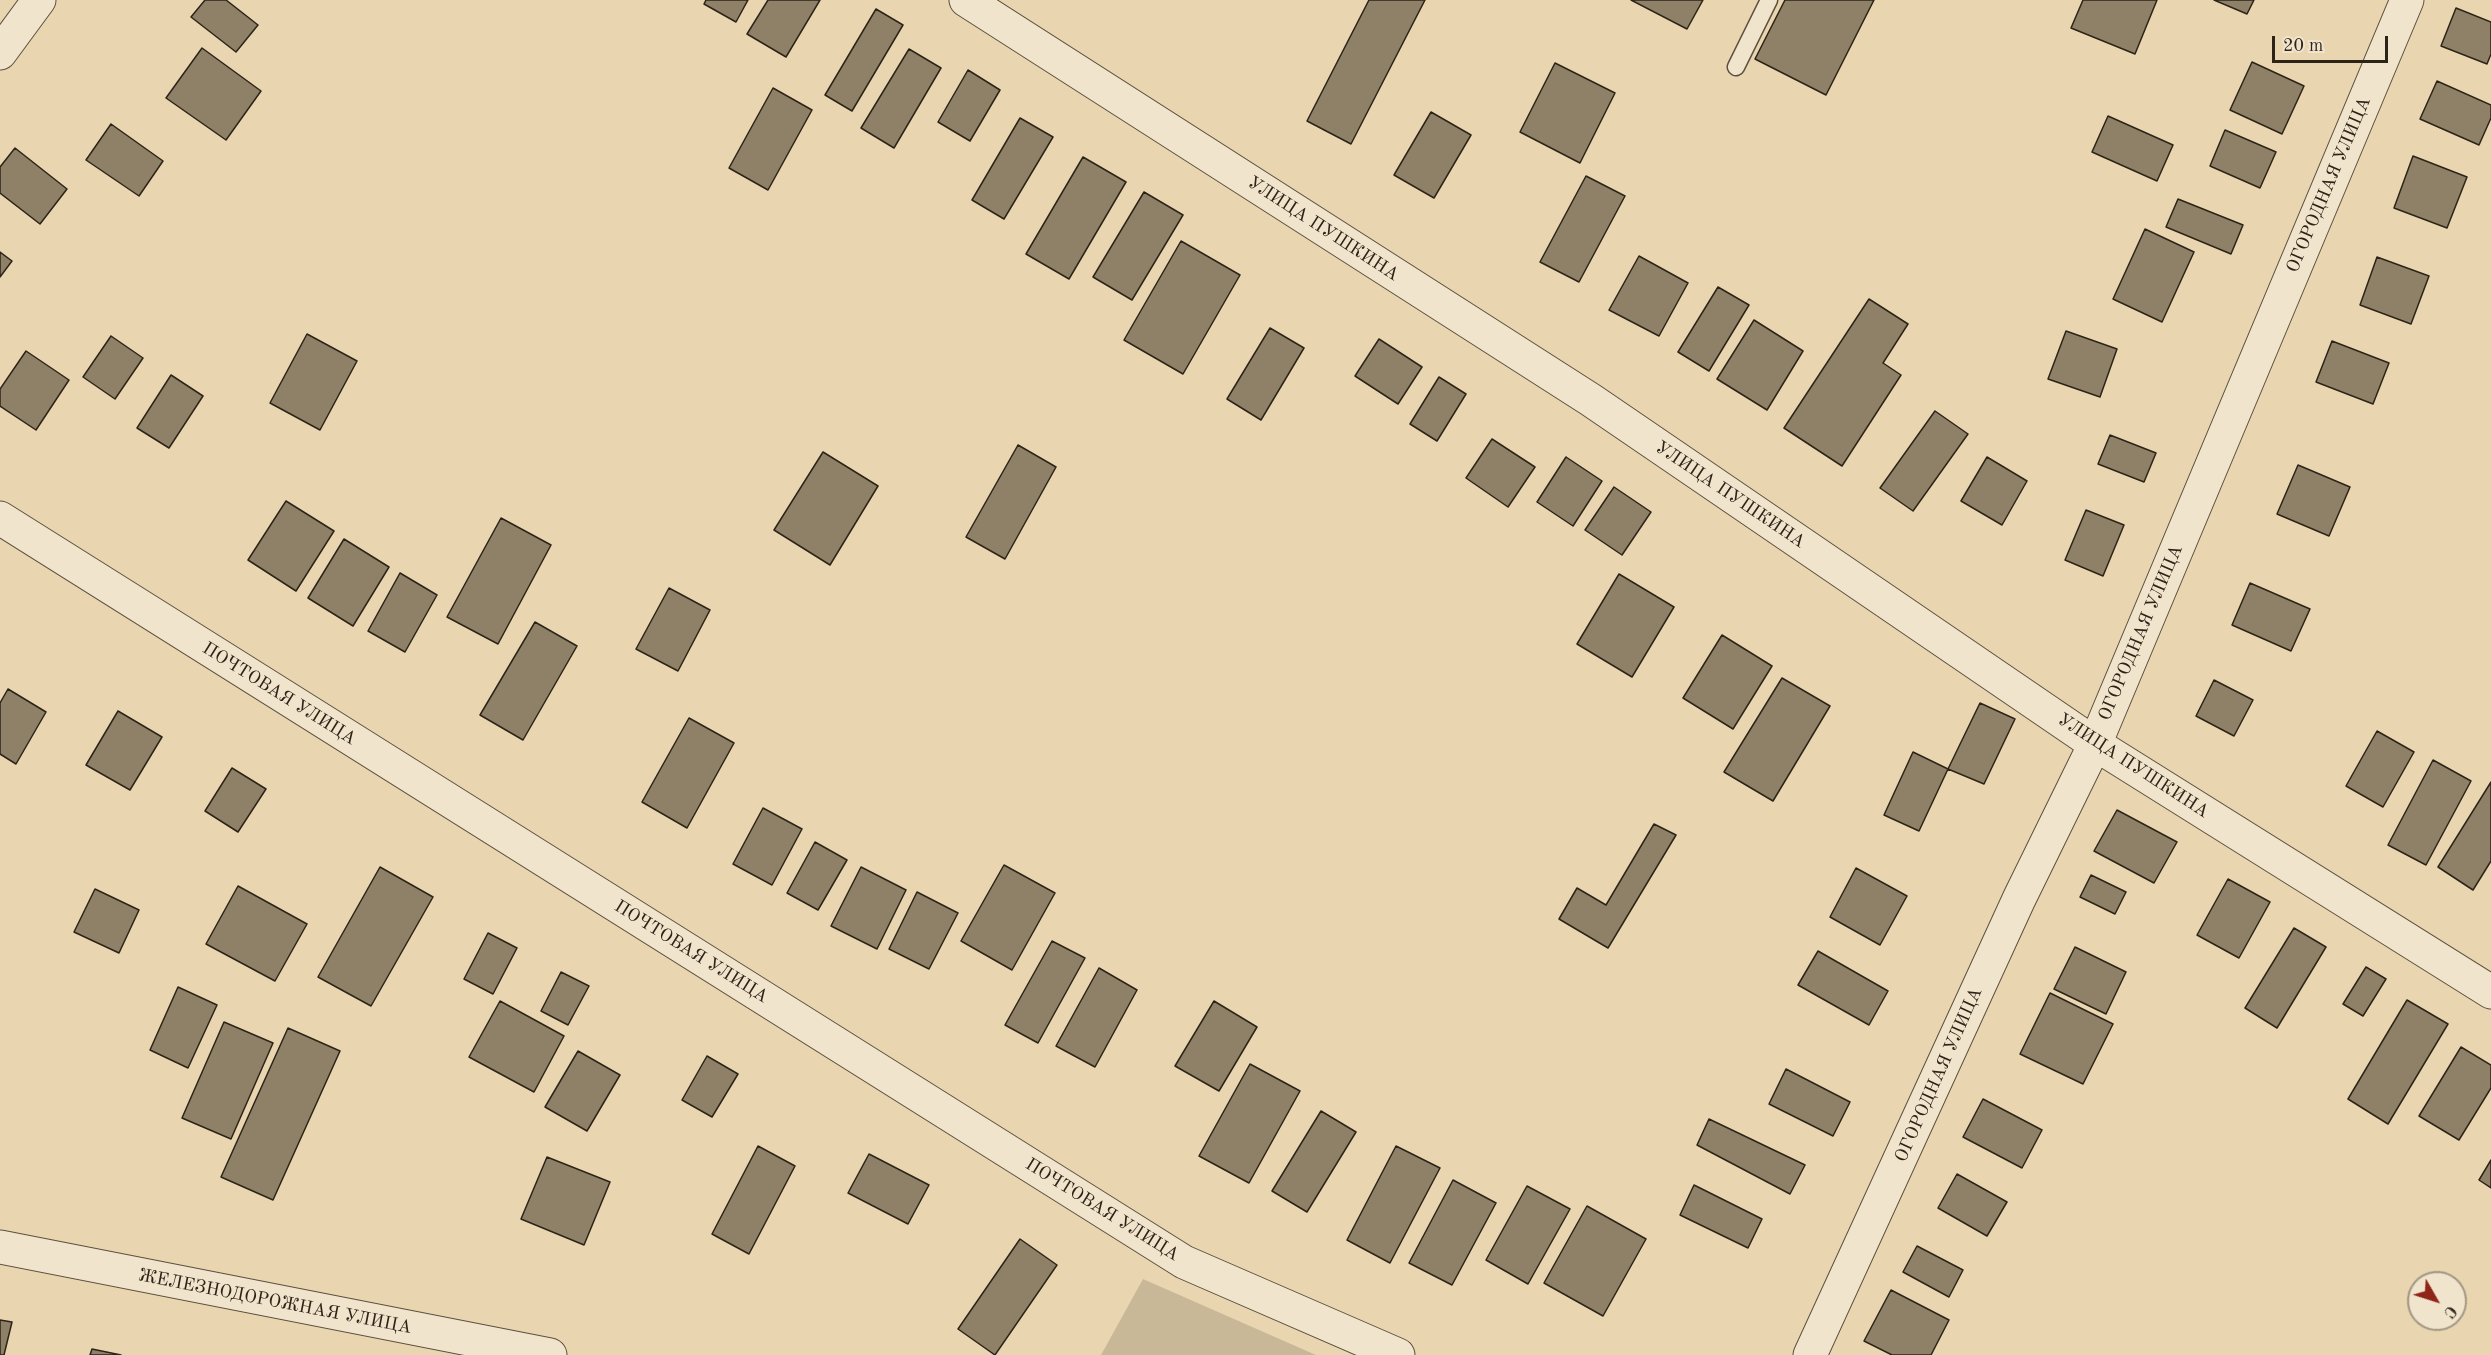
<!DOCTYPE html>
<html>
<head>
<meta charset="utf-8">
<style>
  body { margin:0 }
  #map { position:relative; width:2491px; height:1355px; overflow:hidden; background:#e9d6b1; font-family:"Old Standard TT",serif }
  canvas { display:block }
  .north { position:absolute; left:2407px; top:1271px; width:60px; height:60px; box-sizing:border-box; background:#f1e4cc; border:2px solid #a39784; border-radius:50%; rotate:129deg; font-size:16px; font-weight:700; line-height:24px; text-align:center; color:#2d2418 }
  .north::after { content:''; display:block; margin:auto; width:21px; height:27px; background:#8f2418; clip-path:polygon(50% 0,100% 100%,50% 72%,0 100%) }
  .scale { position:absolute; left:2272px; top:36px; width:116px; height:27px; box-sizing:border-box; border:3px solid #2d2418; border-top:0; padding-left:8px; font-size:18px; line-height:21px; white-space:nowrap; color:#2d2418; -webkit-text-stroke:4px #f1e4cc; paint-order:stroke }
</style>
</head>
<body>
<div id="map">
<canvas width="2491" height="1355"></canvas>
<div class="north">С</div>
<div class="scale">20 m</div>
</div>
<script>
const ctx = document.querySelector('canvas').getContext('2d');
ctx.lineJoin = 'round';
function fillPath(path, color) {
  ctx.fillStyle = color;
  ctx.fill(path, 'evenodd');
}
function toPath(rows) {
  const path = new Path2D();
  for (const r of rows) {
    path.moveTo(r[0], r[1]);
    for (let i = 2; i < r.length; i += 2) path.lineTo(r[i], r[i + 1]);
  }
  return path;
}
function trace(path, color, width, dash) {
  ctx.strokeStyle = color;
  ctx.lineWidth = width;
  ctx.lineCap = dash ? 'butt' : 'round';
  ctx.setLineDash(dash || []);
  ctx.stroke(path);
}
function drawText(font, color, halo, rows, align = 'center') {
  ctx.font = font + ' "Old Standard TT",serif';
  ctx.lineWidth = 4.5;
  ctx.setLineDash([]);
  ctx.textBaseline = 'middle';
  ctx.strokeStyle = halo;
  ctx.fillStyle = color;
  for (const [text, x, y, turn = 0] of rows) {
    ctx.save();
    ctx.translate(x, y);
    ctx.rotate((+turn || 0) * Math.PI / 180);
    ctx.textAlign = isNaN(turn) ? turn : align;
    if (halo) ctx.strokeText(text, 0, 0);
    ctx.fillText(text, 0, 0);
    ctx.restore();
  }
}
fillPath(toPath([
  [1143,1279,1316,1355,1101,1355]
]), '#c9b897');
const building = toPath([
  [205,0,226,0,258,25,236,52,191,17,205,0],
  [706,0,748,0,736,22,704,4,706,0],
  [768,0,820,0,786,57,747,34,768,0],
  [1369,0,1425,0,1351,144,1307,121,1369,0],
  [1631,0,1703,0,1687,29,1631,0],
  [1785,0,1874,0,1826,95,1755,59,1785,0],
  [2083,0,2157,0,2135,54,2071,28,2083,0],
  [2214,0,2254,0,2247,14,2214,0],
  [2456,8,2491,22,2491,54,2487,64,2441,46,2456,8],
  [876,9,903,25,852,111,825,95,876,9],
  [202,48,261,91,226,140,166,98,202,48],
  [909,49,941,68,894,148,861,128,909,49],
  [2252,62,2304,86,2282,134,2230,110,2252,62],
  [1555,63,1615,93,1580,163,1520,132,1555,63],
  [968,70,1000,90,970,141,938,122,968,70],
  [2437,81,2491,105,2491,118,2479,145,2420,119,2437,81],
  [773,88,812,110,768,190,729,168,773,88],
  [1431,112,1471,135,1434,198,1394,175,1431,112],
  [2108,116,2173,145,2157,181,2092,152,2108,116],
  [1020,118,1053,137,1004,219,972,200,1020,118],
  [111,124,163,161,139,196,86,160,111,124],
  [2225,130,2276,152,2260,188,2210,166,2225,130],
  [15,148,67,189,40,224,0,193,0,167,15,148],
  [2413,156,2467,177,2447,228,2394,208,2413,156],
  [1083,157,1126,182,1069,279,1026,254,1083,157],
  [1586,176,1625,196,1579,282,1540,262,1586,176],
  [1144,192,1183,215,1132,300,1093,277,1144,192],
  [2178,199,2243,225,2231,254,2166,227,2178,199],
  [2145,229,2194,252,2162,322,2113,299,2145,229],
  [1181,241,1240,275,1183,374,1124,340,1181,241],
  [0,252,12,261,0,277,0,252],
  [1639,256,1688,283,1659,336,1609,310,1639,256],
  [2377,257,2429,276,2411,324,2360,305,2377,257],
  [1718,287,1749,305,1709,371,1678,352,1718,287],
  [1869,299,1908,324,1883,363,1901,375,1842,466,1784,428,1869,299],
  [1754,320,1803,351,1767,410,1717,379,1754,320],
  [1270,328,1304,348,1261,420,1227,399,1270,328],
  [2066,331,2117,349,2100,397,2048,379,2066,331],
  [307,334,357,361,320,430,270,403,307,334],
  [111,336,143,358,115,399,83,377,111,336],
  [1379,339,1422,367,1398,404,1355,376,1379,339],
  [2332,341,2389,363,2373,404,2316,382,2332,341],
  [26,351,69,380,36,430,0,406,0,389,26,351],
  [171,375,203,396,169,448,137,428,171,375],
  [1439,377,1466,394,1437,441,1410,424,1439,377],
  [1935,411,1968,434,1913,511,1880,488,1935,411],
  [2110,435,2156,453,2144,482,2098,464,2110,435],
  [1492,439,1535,467,1508,507,1466,478,1492,439],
  [1018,445,1056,467,1005,559,966,537,1018,445],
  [823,452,878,486,830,565,774,530,823,452],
  [1566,457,1602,481,1573,526,1537,502,1566,457],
  [1987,457,2027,481,2002,525,1961,501,1987,457],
  [2298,465,2350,487,2329,536,2277,514,2298,465],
  [1614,487,1651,512,1622,555,1585,530,1614,487],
  [286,501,334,531,296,591,248,560,286,501],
  [2086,510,2124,525,2103,576,2065,560,2086,510],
  [501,518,551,545,498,644,447,617,501,518],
  [344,539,389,567,353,626,308,598,344,539],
  [400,573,437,595,405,652,368,631,400,573],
  [1619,574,1674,607,1632,677,1577,644,1619,574],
  [2250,583,2310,609,2291,651,2232,625,2250,583],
  [669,588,710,610,678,671,636,649,669,588],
  [535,622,577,646,523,740,480,715,535,622],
  [1722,635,1772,666,1733,729,1683,698,1722,635],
  [1782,678,1830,706,1773,801,1724,772,1782,678],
  [2214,680,2253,700,2234,736,2196,716,2214,680],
  [8,689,46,712,16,764,0,754,0,703,8,689],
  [1980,703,2015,719,1984,784,1948,769,1980,703],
  [118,711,162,737,130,790,86,765,118,711],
  [689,718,734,743,687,828,642,802,689,718],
  [2377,731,2414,752,2383,807,2346,786,2377,731],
  [1913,752,1948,769,1919,831,1884,815,1913,752],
  [2433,760,2471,781,2426,865,2388,845,2433,760],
  [232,768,266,789,238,832,205,811,232,768],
  [2491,782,2491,861,2473,890,2438,867,2491,782],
  [763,808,802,829,772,885,733,864,763,808],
  [2117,810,2177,842,2154,883,2094,851,2117,810],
  [1654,824,1676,835,1608,948,1559,919,1577,888,1606,905,1654,824],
  [815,842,847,860,818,910,787,893,815,842],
  [1004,865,1055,893,1012,970,961,941,1004,865],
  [380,867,433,897,371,1006,318,977,380,867],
  [861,867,906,890,877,949,831,926,861,867],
  [1856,868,1907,896,1880,945,1830,917,1856,868],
  [2091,875,2126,892,2115,914,2080,897,2091,875],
  [2228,879,2270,902,2239,958,2197,935,2228,879],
  [238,886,307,924,275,981,206,944,238,886],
  [95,889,139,910,119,953,74,932,95,889],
  [917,892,958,913,929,969,889,949,917,892],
  [2294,928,2326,947,2277,1028,2245,1008,2294,928],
  [488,933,517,948,493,994,464,979,488,933],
  [1052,941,1085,958,1038,1043,1005,1025,1052,941],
  [2075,947,2126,972,2106,1014,2054,989,2075,947],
  [1818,951,1888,991,1869,1025,1798,985,1818,951],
  [2366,967,2386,979,2363,1016,2343,1004,2366,967],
  [1099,968,1137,990,1095,1067,1056,1046,1099,968],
  [561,972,589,986,568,1025,541,1011,561,972],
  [178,987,217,1005,188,1068,150,1050,178,987],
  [2050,993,2113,1024,2083,1084,2020,1054,2050,993],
  [2407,1000,2448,1024,2388,1124,2348,1099,2407,1000],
  [500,1001,564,1036,534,1092,469,1057,500,1001],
  [1214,1001,1257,1027,1219,1091,1175,1066,1214,1001],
  [224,1022,273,1043,231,1139,182,1118,224,1022],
  [288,1028,340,1051,273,1200,221,1177,288,1028],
  [2461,1047,2491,1065,2491,1088,2459,1140,2419,1116,2461,1047],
  [578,1051,620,1075,587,1131,545,1107,578,1051],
  [707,1056,738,1074,712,1117,682,1100,707,1056],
  [1250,1064,1300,1091,1249,1183,1199,1156,1250,1064],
  [1786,1069,1850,1102,1833,1136,1769,1104,1786,1069],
  [1983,1099,2042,1130,2022,1168,1963,1137,1983,1099],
  [1321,1111,1356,1132,1307,1212,1272,1191,1321,1111],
  [1709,1119,1805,1165,1790,1194,1697,1145,1709,1119],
  [758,1146,795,1166,749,1254,712,1234,758,1146],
  [1396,1146,1440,1168,1390,1263,1347,1240,1396,1146],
  [869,1154,929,1185,908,1224,848,1193,869,1154],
  [547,1157,610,1182,584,1245,521,1219,547,1157],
  [2491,1160,2491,1188,2479,1180,2491,1160],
  [1957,1174,2007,1202,1987,1236,1938,1208,1957,1174],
  [1453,1180,1496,1203,1452,1285,1409,1263,1453,1180],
  [1694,1185,1762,1219,1748,1248,1680,1215,1694,1185],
  [1527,1186,1570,1209,1528,1284,1486,1260,1527,1186],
  [1587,1206,1646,1239,1603,1316,1544,1283,1587,1206],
  [1020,1239,1057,1265,995,1355,958,1329,1020,1239],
  [1917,1246,1963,1270,1949,1297,1903,1272,1917,1246],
  [1891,1290,1949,1320,1931,1355,1892,1355,1864,1341,1891,1290],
  [0,1320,12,1322,4,1355,0,1355,0,1320],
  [92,1349,121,1355,90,1355,92,1349]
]);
fillPath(building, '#8f8168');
trace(building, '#2d2418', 1.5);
const lane = toPath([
  [1736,67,1769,0]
]);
const street = toPath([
  [966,0,1591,400,2095,744,2491,992],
  [0,53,39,0],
  [0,518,1184,1262,1398,1355],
  [0,1247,550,1355],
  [1810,1355,2019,899,2095,744,2407,0]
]);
trace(lane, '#5c503e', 19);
trace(street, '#5c503e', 35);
trace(lane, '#f1e4cc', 16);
trace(street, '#f1e4cc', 33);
drawText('18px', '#2d2418', '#f1e4cc', [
  ["ОГОРОДНАЯ УЛИЦА",2329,185,-67],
  ["УЛИЦА ПУШКИНА",1323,229,33],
  ["УЛИЦА ПУШКИНА",1730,495,34],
  ["ОГОРОДНАЯ УЛИЦА",2141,633,-67],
  ["ПОЧТОВАЯ УЛИЦА",279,694,32],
  ["УЛИЦА ПУШКИНА",2133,766,33],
  ["ПОЧТОВАЯ УЛИЦА",691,952,32],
  ["ОГОРОДНАЯ УЛИЦА",1939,1075,-66],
  ["ПОЧТОВАЯ УЛИЦА",1102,1210,32],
  ["ЖЕЛЕЗНОДОРОЖНАЯ УЛИЦА",275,1302,11]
]);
</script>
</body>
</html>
